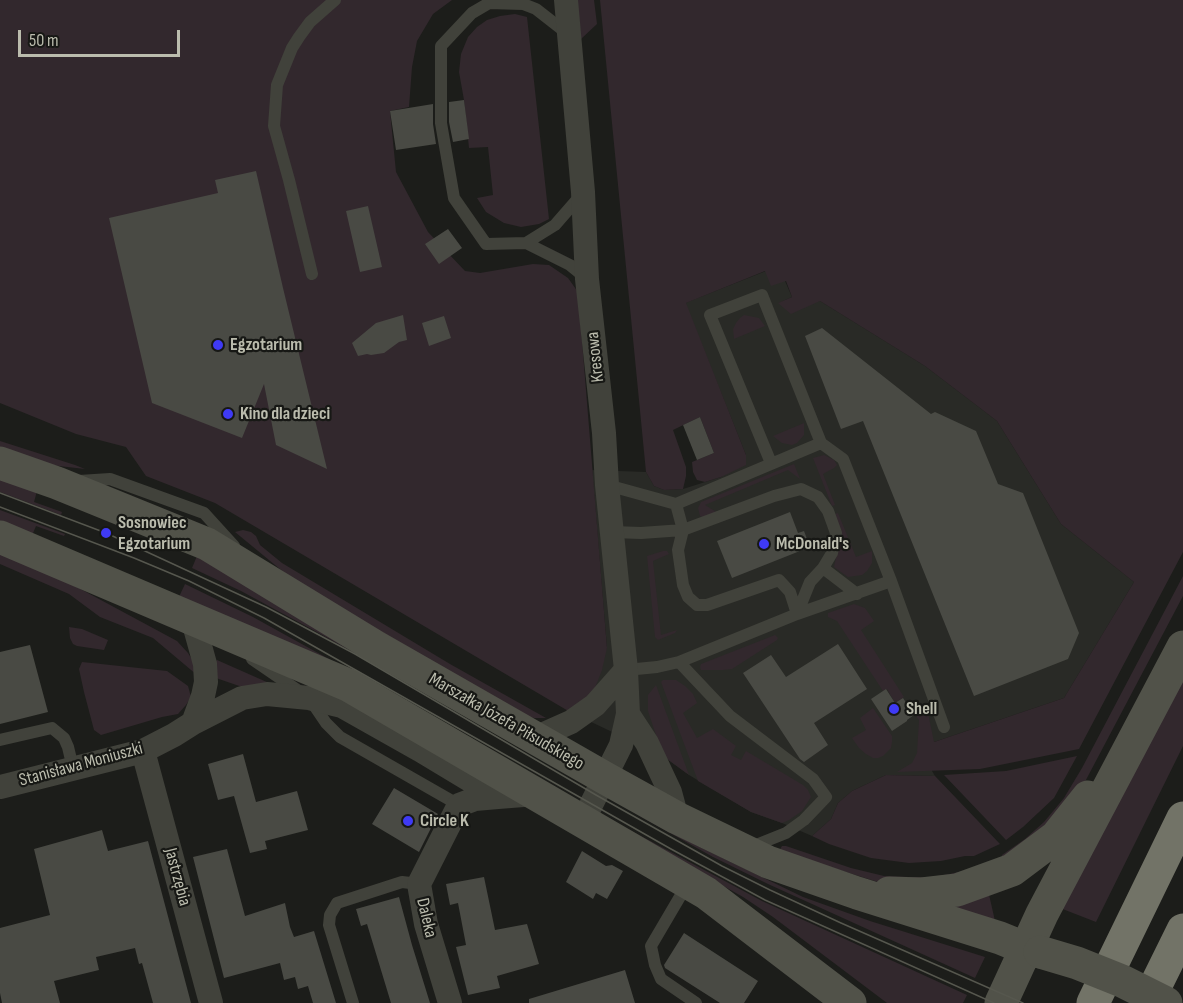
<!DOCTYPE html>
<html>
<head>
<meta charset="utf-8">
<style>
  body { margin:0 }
  #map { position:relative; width:1183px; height:1003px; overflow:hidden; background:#1c1d1a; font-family:"Sofia Sans Condensed",sans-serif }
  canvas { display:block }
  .scale { position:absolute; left:18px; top:30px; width:162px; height:27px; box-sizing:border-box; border:3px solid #bbbcad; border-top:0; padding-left:8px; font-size:18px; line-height:21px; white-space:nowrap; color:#bbbcad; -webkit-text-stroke:4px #171815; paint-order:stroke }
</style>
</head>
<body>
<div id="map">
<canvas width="1183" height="1003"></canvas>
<div class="scale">50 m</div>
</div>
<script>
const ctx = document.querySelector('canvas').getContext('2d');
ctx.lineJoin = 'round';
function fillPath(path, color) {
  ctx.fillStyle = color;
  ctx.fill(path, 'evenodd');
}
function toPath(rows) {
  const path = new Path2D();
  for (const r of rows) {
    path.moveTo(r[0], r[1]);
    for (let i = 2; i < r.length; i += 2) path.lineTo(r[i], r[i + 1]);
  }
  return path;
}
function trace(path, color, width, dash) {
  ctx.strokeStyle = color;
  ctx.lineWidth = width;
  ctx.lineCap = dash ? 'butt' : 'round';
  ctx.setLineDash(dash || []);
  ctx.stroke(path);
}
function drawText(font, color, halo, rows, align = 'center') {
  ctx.font = font + ' "Sofia Sans Condensed",sans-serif';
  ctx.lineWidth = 4.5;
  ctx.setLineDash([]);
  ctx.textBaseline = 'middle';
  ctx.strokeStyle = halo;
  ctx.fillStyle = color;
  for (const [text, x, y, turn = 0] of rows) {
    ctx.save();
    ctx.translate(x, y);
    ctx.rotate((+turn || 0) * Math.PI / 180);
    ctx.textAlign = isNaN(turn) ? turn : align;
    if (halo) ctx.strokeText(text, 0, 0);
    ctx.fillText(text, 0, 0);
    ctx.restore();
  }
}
fillPath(toPath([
  [766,271,785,281,792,297,779,303,820,301,925,366,997,421,1061,524,1134,582,1064,698,934,742,932,771,935,776,886,775,852,791,838,803,831,819,812,836,782,823,751,812,689,775,663,756,570,712,607,648,592,470,646,472,654,486,664,490,683,489,721,477,746,455,685,303]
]), '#292a26');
fillPath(toPath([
  [0,0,452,0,433,14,417,41,412,67,409,107,390,111,396,172,428,232,465,271,480,273,533,264,549,265,568,278,578,292,607,648,602,670,593,693,570,712,215,503,146,476,126,447,76,434,0,403],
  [577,0,594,0,597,24,581,39],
  [600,0,1183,0,1183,552,1079,749,980,769,897,772,912,763,917,753,919,720,913,712,926,703,934,742,1064,698,1134,582,1061,524,997,421,925,366,820,301,791,314,778,303,792,297,786,281,771,286,765,271,686,303,746,455,746,465,721,477,705,482,697,480,693,472,692,462,714,453,700,417,673,430,686,467,686,476,683,489,664,490,654,486,646,472],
  [515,14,527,17,549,219,539,224,521,227,504,223,486,212,477,198,493,195,488,147,469,148,464,100,459,72,461,54,468,37,477,27,487,20,500,16],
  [744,315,759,318,765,326,734,339,733,329,736,323,740,318],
  [804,423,804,435,797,443,792,445,782,443,773,436],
  [0,441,75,465,85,469,41,464,0,452],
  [824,455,834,460,837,465,834,468,823,474,835,505,832,506,813,458],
  [794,464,800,479,788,470,705,505,718,513,704,518,700,516,698,508,701,502],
  [0,475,37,491,34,502,62,512,61,515,0,492],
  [0,510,65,534,64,536,36,526,31,538,0,524],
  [838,513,856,557,872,551,872,563,867,571,862,575,848,577,834,567,840,540,835,514],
  [243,530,251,532,256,536,260,545,282,563,450,664,546,718,534,718,524,716,309,593,235,532],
  [663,551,667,551,669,554,653,561,661,635,677,630,675,633,658,640,655,637,647,556],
  [0,553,34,564,177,641,188,653,196,666,197,675,153,638,100,617,69,594,0,564],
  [197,556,567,774,326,637,241,591,192,568],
  [1183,576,1183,596,1078,795,999,867,1002,855,1025,839,1044,822,1064,798,1082,768],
  [185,584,253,617,412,705,178,599],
  [854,604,865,608,874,621,861,630,904,697,895,703,887,689,883,691,837,621,828,617,828,613],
  [69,627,82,629,108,640,104,650,77,646,73,644,70,638],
  [775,635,778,638,777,640,732,669,723,670,701,670,700,667,701,664],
  [217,660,278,687,248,689,216,678,215,662],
  [82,662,167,671,188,686,191,697,186,705,178,714,162,717,101,735,94,730,84,692,79,669],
  [1183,672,1183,746,1096,922,1060,908],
  [663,680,676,680,685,686,693,694,697,703,683,713,697,738,713,729,736,746,731,755,741,760,746,751,803,785,808,790,811,797,802,811,789,820,782,823,751,812,698,781,661,682],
  [656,685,689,775,663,756,648,711,648,695],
  [873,708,892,736,892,742,891,748,883,756,878,758,873,758,866,754,859,748,852,738,866,730,860,718],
  [1077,756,1054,798,1023,827,1006,840,944,775,1006,771],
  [886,775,935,776,1000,844,974,856,965,856,941,861,909,863,871,858,829,844,812,836,831,819,838,803,852,791],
  [636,814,702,848,803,897,870,921,985,957,975,978,768,884,713,857],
  [628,829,762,901,967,995,963,1003,887,1003,773,917,743,897,629,833],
  [782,846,786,846,851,868,884,876,909,877,930,877,950,874,970,869,979,874,881,883,779,851],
  [988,890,995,921,936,903]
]), '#32282d');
fillPath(toPath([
  [464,100,469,139,453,142,449,122,449,102],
  [433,104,433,124,436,144,396,150,390,111],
  [256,171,283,288,327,469,276,445,264,384,242,438,152,403,109,218,218,193,215,180],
  [368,206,382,267,360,272,346,211],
  [448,229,462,248,439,264,425,244],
  [403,315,407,340,399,342,384,353,371,355,367,354,358,356,352,343,376,323],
  [444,316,451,338,429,346,422,323],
  [822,328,931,414,935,412,976,431,998,484,1023,493,1079,633,1068,659,974,696,863,421,841,429,805,336],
  [700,417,714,453,697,460,683,425],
  [790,512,798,533,804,531,810,547,732,578,717,541],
  [838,644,867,689,814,723,828,745,804,762,800,759,743,673,771,655,786,677],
  [30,645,48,712,0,724,0,652],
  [886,689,895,703,903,698,914,715,907,720,907,721,892,731,871,699],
  [243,754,256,802,297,791,308,830,265,841,267,849,250,853,234,796,218,800,208,764],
  [394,788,438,814,419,852,372,824],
  [102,830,108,851,148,841,191,1003,153,1003,142,963,139,964,135,948,96,957,99,970,54,981,60,1003,2,1003,0,993,0,928,50,915,34,849],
  [227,849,245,916,285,903,290,927,294,937,314,931,336,1003,313,1003,308,986,298,989,295,977,284,980,280,963,224,978,193,857],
  [582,851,606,866,612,865,623,871,607,899,596,893,593,899,566,882],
  [484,877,495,930,527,924,539,964,497,976,500,988,468,995,456,947,466,945,458,903,450,905,446,884],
  [399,897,412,945,430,1003,391,1003,367,924,361,926,356,909],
  [684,933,758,981,744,1003,720,1003,665,968,664,965],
  [625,970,635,1003,529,1003,529,999]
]), '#494a44');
trace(toPath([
  [568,34,536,9,523,4,489,3,472,13,441,46,441,123,454,198,486,244,526,243,555,225,582,194],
  [526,243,570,265,586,278],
  [312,274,289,180,274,126,277,85,292,48,299,37,310,22,335,0],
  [771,463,710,315,762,295,821,443,843,459,891,581,944,727],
  [79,481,110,479,204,513,234,546],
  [607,485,676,504,821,443],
  [676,504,683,530,678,550,683,585,688,597,697,605,707,605,779,580,790,592,797,614],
  [612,532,641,533,683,530,774,496,801,489,818,497,828,511,836,533,832,553,823,568,810,582,797,614],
  [823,568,857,594],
  [252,659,309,698,326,723,340,737,459,805],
  [679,662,730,716,813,779,826,797,804,820,786,833,751,847],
  [626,670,657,667,679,662,797,614,891,581],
  [0,740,52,728,64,738,68,747,73,768],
  [688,883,651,946,655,965,661,979,696,1003],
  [353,1003,329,925,330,915,337,903,402,882,419,884]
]), '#41423b', 12);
trace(toPath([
  [566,0,583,192,587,279,604,433,607,485,626,670,628,714,621,745,583,821],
  [192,617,205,664,206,682,203,696,193,723],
  [628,714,647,743,670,792,677,818],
  [535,738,571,722,595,705,626,670],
  [143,751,211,1003],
  [0,787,143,751,174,735,193,723,242,698,267,694,309,698,342,706,420,750,498,797,536,794],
  [450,1003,426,924,419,884,459,805,475,799,498,797]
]), '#41423b', 24);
trace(toPath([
  [0,463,57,483,207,544,376,647,605,778,677,818,768,862,857,893,1000,938,1027,949,1040,952],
  [0,537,348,685,706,893,850,1003],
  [889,893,922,894,957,890,1012,870,1056,837,1088,797],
  [1001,1003,1042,914,1183,647]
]), '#515249', 33);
trace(toPath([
  [1093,1003,1183,818],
  [1147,1003,1183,930]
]), '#727367', 33);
trace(toPath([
  [0,493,106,533,266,607,355,654,596,795,722,866,770,890,841,923,1023,1003],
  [0,507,134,558,189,581,264,618,671,849,765,900,994,1003]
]), '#56574e', 1.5);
trace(toPath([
  [1040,952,1077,963,1122,981,1166,1003]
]), '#515249', 33);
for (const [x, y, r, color] of [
  [218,345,6,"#3f3af5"],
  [228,414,6,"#3f3af5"],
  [106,533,6,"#3f3af5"],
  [764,544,6,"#3f3af5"],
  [894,709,6,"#3f3af5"],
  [408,821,6,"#3f3af5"]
]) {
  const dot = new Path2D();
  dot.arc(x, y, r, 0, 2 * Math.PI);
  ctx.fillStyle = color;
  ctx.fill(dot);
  trace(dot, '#171815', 2);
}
drawText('bold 18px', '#bbbcad', '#171815', [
  ["Egzotarium",230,345],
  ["Kino dla dzieci",240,414],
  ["Sosnowiec",118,523],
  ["Egzotarium",118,544],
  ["McDonald's",776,544],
  ["Shell",906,709],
  ["Circle K",420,821]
], 'left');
drawText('18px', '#bbbcad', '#171815', [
  ["Kresowa",596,357,-96],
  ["Marszałka Józefa Piłsudskiego",506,722,30],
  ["Stanisława Moniuszki",81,765,-15],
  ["Jastrzębia",177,877,75],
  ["Daleka",426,918,77]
]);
</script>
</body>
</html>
